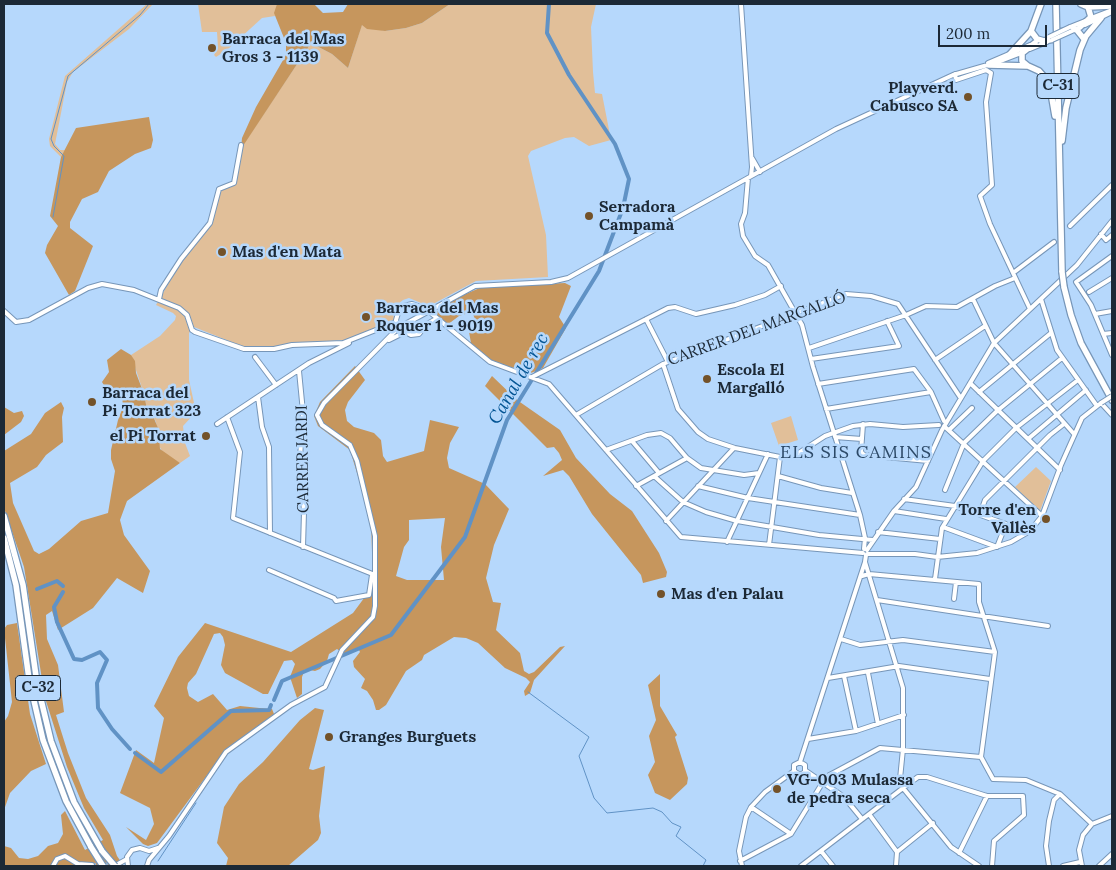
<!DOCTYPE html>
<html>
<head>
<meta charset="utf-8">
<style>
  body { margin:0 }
  #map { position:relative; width:1116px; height:870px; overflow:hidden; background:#b6d8fc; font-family:Lora,serif }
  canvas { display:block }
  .frame { position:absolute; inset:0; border:5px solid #1c2936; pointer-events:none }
  .scale { position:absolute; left:938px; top:25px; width:109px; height:22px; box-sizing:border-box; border:2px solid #1c2936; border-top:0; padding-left:6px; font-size:15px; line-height:18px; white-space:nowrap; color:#1c2936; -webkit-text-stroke:4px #b6d8fc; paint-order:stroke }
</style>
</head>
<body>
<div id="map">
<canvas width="1116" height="870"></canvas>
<div class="frame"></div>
<div class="scale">200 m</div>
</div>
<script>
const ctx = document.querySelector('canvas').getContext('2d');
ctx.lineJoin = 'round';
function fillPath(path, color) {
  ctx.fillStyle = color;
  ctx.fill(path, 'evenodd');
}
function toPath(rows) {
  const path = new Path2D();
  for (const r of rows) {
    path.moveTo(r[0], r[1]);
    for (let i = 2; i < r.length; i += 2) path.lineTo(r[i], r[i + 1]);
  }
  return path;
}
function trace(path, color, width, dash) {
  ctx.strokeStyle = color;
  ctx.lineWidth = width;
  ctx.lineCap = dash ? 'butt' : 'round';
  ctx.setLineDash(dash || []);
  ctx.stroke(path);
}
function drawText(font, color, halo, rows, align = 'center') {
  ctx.font = font + ' Lora,serif';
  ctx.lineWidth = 5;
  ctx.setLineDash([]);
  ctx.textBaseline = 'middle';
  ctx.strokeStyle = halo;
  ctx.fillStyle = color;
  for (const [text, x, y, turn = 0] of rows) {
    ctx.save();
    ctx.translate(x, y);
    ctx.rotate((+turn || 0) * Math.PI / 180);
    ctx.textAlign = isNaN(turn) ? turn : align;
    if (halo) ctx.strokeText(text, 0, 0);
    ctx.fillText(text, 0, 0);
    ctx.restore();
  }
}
fillPath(toPath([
  [147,4,153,4,129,29,73,72,67,82,55,144,60,150,65,150,61,157,50,146,49,139,65,76],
  [198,4,277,4,275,16,262,18,227,50,216,57,214,55,218,48,217,32,202,32],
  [450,4,596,4,591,27,593,72,595,93,602,94,611,140,589,146,574,137,565,138,531,151,528,156,546,235,548,277,476,281,433,304,426,305,409,298,403,300,393,308,394,321,344,340,298,343,273,347,244,347,194,327,189,333,189,380,196,412,183,426,185,443,190,456,180,463,164,454,159,446,156,422,153,416,148,415,144,394,131,355,160,336,175,320,176,316,173,313,156,305,183,258,213,220,220,191,235,185,241,149,245,142,311,43,332,54,348,68,362,24,385,31,406,28,422,23],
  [791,416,798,440,779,446,771,423],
  [1036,467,1051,481,1040,511,1015,487]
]), '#e1bf99');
fillPath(toPath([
  [277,4,314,4,323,13,343,12,348,4,450,4,422,23,406,28,385,31,367,29,362,25,348,68,332,54,311,43,241,149,242,138,256,107,286,55,286,43,274,13],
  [149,117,153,140,151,148,135,154,109,171,98,192,82,199,70,222,70,228,93,246,75,291,69,295,45,253,47,245,58,226,50,216,61,157,76,128],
  [565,283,571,286,559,317,566,328,543,368,531,373,493,362,471,343,469,332,475,319,472,312,459,316,447,325,436,316,436,312,454,299,482,287],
  [121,349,131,355,135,361,136,373,144,394,148,415,153,416,158,428,160,449,180,463,127,501,120,520,124,535,150,571,143,593,117,578,93,608,58,630,52,611,46,615,47,639,58,665,64,712,56,715,68,753,86,798,110,835,117,856,124,866,4,866,4,846,11,848,19,858,28,859,38,856,48,846,58,843,63,834,61,815,65,811,85,850,103,840,84,808,67,767,45,698,24,567,4,508,4,451,31,434,45,413,61,402,64,408,62,417,63,442,46,455,37,467,10,483,13,503,34,551,39,554,49,549,81,521,108,513,115,471,111,459,111,450,118,420,123,407,122,395,109,394,102,382,109,372,107,360],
  [355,366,365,380,348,402,345,410,347,421,354,427,374,433,381,440,383,456,387,462,424,451,430,420,459,427,450,443,447,458,449,468,485,484,509,509,494,545,486,578,493,602,501,603,496,630,520,653,524,671,529,674,534,672,560,647,565,646,534,680,530,693,525,696,524,691,530,682,526,678,505,668,478,643,466,638,454,637,424,655,422,660,406,671,386,705,379,710,376,710,373,700,367,691,361,688,365,679,354,667,353,661,360,652,358,648,346,655,337,649,329,654,327,661,320,669,315,671,305,669,302,677,302,694,297,698,290,677,295,664,292,660,284,661,268,694,263,694,225,673,221,665,225,645,223,637,220,633,214,634,196,674,188,683,187,688,189,696,198,702,213,694,227,710,240,706,269,709,272,709,274,714,225,751,157,843,148,846,143,844,126,827,146,840,154,824,150,808,120,793,136,750,154,763,164,718,154,706,178,657,205,623,291,652,353,613,373,586,371,519,350,450,318,426,314,416,320,402],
  [445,518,441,547,444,580,407,580,396,576,404,547,409,540,409,520],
  [492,376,517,400,560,430,576,458,610,494,632,511,659,553,667,572,666,577,643,583,641,575,592,514,569,476,563,470,543,476,562,460,559,453,554,447,547,448,485,386],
  [4,407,14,413,22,411,24,416,21,422,4,435],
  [17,623,30,714,46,764,31,771,10,793,4,810,4,722,8,716,12,702,4,629,7,625],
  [660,674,660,706,677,735,675,737,688,778,687,784,670,800,655,793,648,775,655,762,649,736,656,720,648,685],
  [315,708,324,710,309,769,313,770,325,766,319,816,321,833,318,840,288,866,226,866,228,858,217,843,224,807,239,784,263,762,300,720]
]), '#c6965d');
trace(toPath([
  [53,217,64,156,54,146,51,139,68,76,140,15,149,4],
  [528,692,589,737,579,756,594,798,607,813,653,808,662,812,672,823,681,827,676,836,706,860,703,866],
  [158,861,196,803]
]), '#6092c5', 1);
trace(toPath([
  [37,589,57,581,63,586],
  [63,592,54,607,57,622,74,659,82,660,100,652,107,660,97,683,98,708,112,729,130,749],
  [274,700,282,681,391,635,465,537,507,420,599,271,623,208,629,179,615,144,569,75,547,33,549,4],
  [135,753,161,772,231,711,269,710,271,705]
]), '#6092c5', 4);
trace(toPath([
  [92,865,114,864]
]), '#97b5d4', 4, [4, 2]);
const minor = toPath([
  [741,4,752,167,751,176],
  [1091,18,1112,10],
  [1085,25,1112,12],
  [1070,27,1085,21],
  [1030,49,1047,42],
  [988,63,1030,45],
  [955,74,956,80,986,70,991,73,986,102,992,185,980,196,990,224,1030,309],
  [752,158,760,172],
  [748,178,745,213,741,224,743,236,755,256,768,265,802,325,813,367,860,515,865,538,864,549],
  [1070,226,1112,185],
  [1101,234,1106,240,1112,235],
  [1112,256,1076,282,1091,305,1112,355],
  [1013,273,1054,242],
  [1089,292,1112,278],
  [159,299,161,290,181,259,210,223,219,189,234,183,241,145],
  [973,299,994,343,1074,434],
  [1041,299,1057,350,1097,406],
  [4,311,16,322,29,320,88,288,102,284,134,290,179,308,187,315,192,330,195,332,244,349,274,349,292,345,343,343,396,322],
  [1095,314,1112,311],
  [436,319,427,324,419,334,411,335,398,328,396,320,399,310,404,306,412,304,426,309,490,362,549,384,681,537,863,553],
  [646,319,668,362],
  [1103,334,1112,333],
  [389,340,401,334,405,334],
  [809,348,906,315,926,306,957,307,995,286,1015,278],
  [255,357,276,385],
  [811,359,899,346,887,321],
  [935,360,985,326],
  [663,364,678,409,698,432,708,439,735,448,780,457,794,456,825,436,853,426,870,424,903,427,939,425],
  [299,371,303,412,300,458,304,512,303,547],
  [532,377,668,308,675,307,696,314,735,305,765,295,781,286],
  [970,383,1060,470],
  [818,384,914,369,931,392,944,421],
  [979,392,1051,333],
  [258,397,262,427,269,447,270,533],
  [826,409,931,392],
  [576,415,663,364,846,294,871,296,898,304,960,397],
  [227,417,240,452,233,518,375,575],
  [217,424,309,363,349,343],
  [863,424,861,452,864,455,928,461],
  [944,426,1042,516],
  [949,430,972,408],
  [835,437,862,439],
  [1028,439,1086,390],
  [632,441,659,473],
  [606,450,647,435,661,433,670,438,687,458,701,468,744,475,759,473],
  [654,476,683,502,706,512,737,521,819,535,873,540],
  [778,476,821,488,852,493],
  [636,486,687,458],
  [698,486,748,498,860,515],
  [945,490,964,443,997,411,1062,358],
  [904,499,955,506,1006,524,997,547,943,527],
  [894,511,946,519],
  [980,514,985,500,1050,435,1064,424],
  [666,521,734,448],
  [878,532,940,539],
  [727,542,768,454],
  [769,545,780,457],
  [867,550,894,511,916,487,942,430,994,343,1077,265,1112,221],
  [867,554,915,554,937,557,977,553,1011,542,1030,531,1042,516,1061,465,1082,418,1101,403,1112,415],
  [866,555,865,562,903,688,903,749,900,779,903,788,951,847,979,866],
  [269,570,334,598,336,601,369,595,372,575],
  [862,576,869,574,979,584,979,602,995,652,981,757],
  [935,579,942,528,983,461,1016,428,1078,380],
  [954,599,956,582],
  [877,600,1048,626],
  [841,639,860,645,903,640,995,652],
  [868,673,878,724],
  [844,676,856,731],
  [828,678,899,666,990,679],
  [808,739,856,731,904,715],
  [800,762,865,562],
  [794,771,800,775,805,772,805,765,800,762],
  [794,771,794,765,800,762],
  [806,771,844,797,862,819],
  [751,807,791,834],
  [869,814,897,852,896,866],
  [821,851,833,866],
  [897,852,933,823],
  [959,853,987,796],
  [740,861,791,834,826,777,880,748,981,757,993,779,1026,780,1060,794,1092,824],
  [118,864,127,859],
  [53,866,57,859,65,856,78,864,92,865],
  [128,866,127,857,132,850,140,848,149,851,158,848],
  [147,866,149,860,169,836,226,752,291,705,325,687,342,650,373,617,375,606,375,536,357,461,350,445,322,425,317,415,324,403,398,328,475,286,551,282,568,278,836,129,953,75,998,62,1024,52],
  [742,866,739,851,746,817,751,807,765,792,794,771],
  [801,866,911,782,918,777,927,777,987,796,1023,796,1024,815,994,841,992,866],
  [1049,866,1046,846,1049,821,1054,800,1060,794],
  [1063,866,1080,862],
  [1082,866,1079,850,1083,835,1092,824,1112,816],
  [1099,866,1112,854]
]);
const highway = toPath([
  [1056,4,1062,272],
  [1081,4,1088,7,1112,6],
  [1080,27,1091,17,1088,7],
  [1031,31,1037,39,1044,41,1054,39],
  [1060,32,1076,29,1084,39],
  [1010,54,1031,31,1041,4],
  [989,65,1028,66,1039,71,1046,79,1050,87,1055,116],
  [1028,66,1022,61,1022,53,1035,43],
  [1062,141,1066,108,1080,50,1086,36,1101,18],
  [1064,287,1071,315,1081,343,1112,400],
  [4,516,23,585,37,683,51,741,74,802,102,851],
  [4,538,16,585,29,679,43,740,66,801,91,847]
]);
trace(minor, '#7796b8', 6);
trace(highway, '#7796b8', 8);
trace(minor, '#fff', 4);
trace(highway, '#fff', 5.5);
const minorBridge = toPath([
  [1049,37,1070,27],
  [1052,40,1072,31],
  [1101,403,1112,396]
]);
const highwayBridge = toPath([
  [1062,272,1064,287],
  [91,847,103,866],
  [102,851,115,866]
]);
trace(minorBridge, '#7796b8', 6, []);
trace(highwayBridge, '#7796b8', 8, []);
trace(minorBridge, '#fff', 4);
trace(highwayBridge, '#fff', 5.5);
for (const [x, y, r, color] of [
  [212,48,5,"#735229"],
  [968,97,5,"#735229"],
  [589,216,5,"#735229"],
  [222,252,5,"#735229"],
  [366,317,5,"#735229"],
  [707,379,5,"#735229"],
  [92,402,5,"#735229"],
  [206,436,5,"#735229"],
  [1046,519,5,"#735229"],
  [661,594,5,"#735229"],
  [329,737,5,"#735229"],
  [777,789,5,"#735229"]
]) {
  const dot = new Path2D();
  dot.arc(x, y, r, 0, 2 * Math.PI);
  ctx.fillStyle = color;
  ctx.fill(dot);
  trace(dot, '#b6d8fc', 2);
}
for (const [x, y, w] of [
  [1058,86,42],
  [38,688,45]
]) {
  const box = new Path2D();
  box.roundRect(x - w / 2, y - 12.5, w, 25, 4);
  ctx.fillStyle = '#b6d8fc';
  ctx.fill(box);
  trace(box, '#1c2936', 1);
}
drawText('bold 15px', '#1c2936', null, [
  ["C-31",1058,86],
  ["C-32",38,688]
]);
drawText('bold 16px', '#1c2936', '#b6d8fc', [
  ["Barraca del Mas",222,39],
  ["Gros 3 - 1139",222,57],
  ["Playverd.",958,88,"right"],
  ["Cabusco SA",958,106,"right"],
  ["Serradora",599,207],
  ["Campamà",599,225],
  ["Mas d'en Mata",232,252],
  ["Barraca del Mas",376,308],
  ["Roquer 1 - 9019",376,326],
  ["Escola El",717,370],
  ["Margalló",717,388],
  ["Barraca del",102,393],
  ["Pi Torrat 323",102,411],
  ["el Pi Torrat",196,436,"right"],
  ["Torre d'en",1036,510,"right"],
  ["Vallès",1036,528,"right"],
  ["Mas d'en Palau",671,594],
  ["Granges Burguets",339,737],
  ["VG-003 Mulassa",787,780],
  ["de pedra seca",787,798]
], 'left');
drawText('16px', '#1c2936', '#b6d8fc', [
  ["CARRER DEL MARGALLÓ",757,329,-20],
  ["CARRER JARDI",303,459,-91]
]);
drawText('italic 18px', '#045594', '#b6d8fc', [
  ["Canal de rec",519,379,-60]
]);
ctx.letterSpacing = '1px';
drawText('18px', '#2c4967', '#b6d8fc', [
  ["ELS SIS CAMINS",856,453]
]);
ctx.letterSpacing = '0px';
</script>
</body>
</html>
